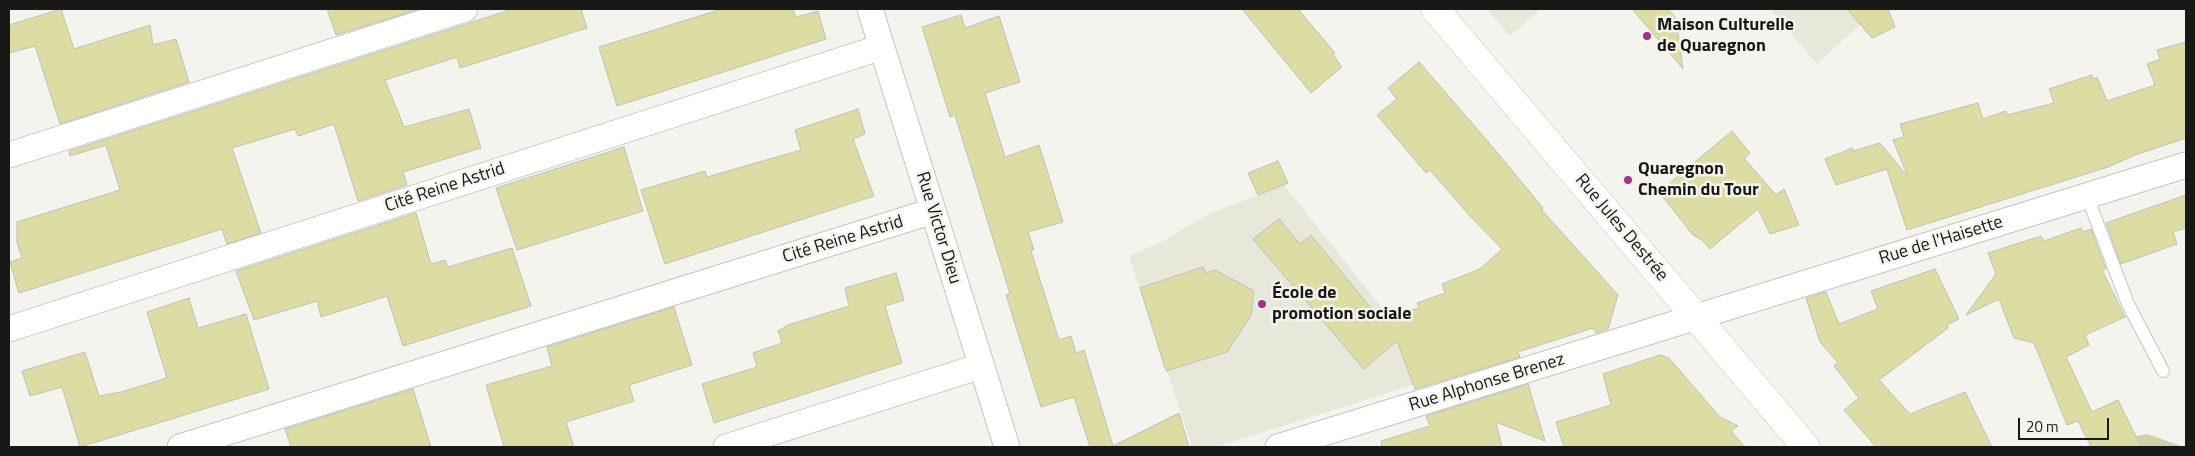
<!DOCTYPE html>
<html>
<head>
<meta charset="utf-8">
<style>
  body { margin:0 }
  #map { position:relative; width:2195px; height:456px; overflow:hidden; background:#f4f4ee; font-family:"Titillium Web",sans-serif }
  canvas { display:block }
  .frame { position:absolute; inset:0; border:10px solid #181816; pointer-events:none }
  .scale { position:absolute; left:2018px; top:418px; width:91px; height:22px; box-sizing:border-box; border:2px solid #181816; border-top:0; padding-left:6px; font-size:15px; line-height:18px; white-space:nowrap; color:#181816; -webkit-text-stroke:4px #f4f4ee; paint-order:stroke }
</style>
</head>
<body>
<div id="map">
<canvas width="2195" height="456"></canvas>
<div class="frame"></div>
<div class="scale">20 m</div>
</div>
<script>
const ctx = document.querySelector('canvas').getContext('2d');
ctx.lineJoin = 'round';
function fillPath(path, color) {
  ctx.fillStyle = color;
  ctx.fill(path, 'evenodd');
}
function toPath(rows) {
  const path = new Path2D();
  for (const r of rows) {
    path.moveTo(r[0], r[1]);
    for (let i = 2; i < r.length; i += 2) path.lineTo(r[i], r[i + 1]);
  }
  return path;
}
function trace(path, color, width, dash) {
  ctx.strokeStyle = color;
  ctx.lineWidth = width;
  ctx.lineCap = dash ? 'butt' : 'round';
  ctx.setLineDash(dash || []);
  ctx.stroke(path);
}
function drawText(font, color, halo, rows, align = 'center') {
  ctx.font = font + ' "Titillium Web",sans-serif';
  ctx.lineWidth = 5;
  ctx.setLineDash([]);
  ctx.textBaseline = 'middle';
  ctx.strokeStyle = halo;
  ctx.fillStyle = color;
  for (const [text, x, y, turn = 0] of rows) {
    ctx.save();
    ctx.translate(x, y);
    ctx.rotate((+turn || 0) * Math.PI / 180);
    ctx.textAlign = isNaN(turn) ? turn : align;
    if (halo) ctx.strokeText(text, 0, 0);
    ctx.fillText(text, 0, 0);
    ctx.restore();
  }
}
fillPath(toPath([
  [1487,9,1541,9,1510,36],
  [1770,9,1877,9,1817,64],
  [1284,185,1391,319,1413,385,1216,447,1192,447,1129,256,1163,241,1209,214]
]), '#e7e7da');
fillPath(toPath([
  [2147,434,2184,447,2141,447,2136,436]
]), '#d0cfa7');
const building = toPath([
  [61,9,74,49,150,25,153,45,176,39,189,82,60,124,35,46,9,53,9,25,61,9],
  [327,9,419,9,336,35,327,9],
  [513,9,581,9,587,28,460,68,457,57,385,80,404,127,469,109,481,148,403,172,407,185,358,201,334,124,298,136,295,129,232,148,261,233,227,244,222,229,19,293,10,262,22,258,17,243,17,222,120,190,106,145,70,156,69,151,513,9],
  [722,9,793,9,796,17,818,11,826,39,617,106,599,47,722,9],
  [1242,9,1298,9,1335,53,1333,55,1342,67,1311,93,1242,9],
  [1632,9,1668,9,1676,18,1683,69,1632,9],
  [1847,9,1888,9,1895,27,1872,38,1847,9],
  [961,15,965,28,999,16,1020,82,985,93,1005,157,1039,145,1063,222,1028,232,1034,250,1031,251,1059,340,1071,336,1076,353,1084,350,1113,446,1179,413,1189,447,1090,447,1074,397,1041,407,1006,295,1010,294,955,115,950,117,922,27,961,15],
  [2186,42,2186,138,2135,155,2108,167,1907,230,1887,169,1836,185,1825,159,1852,148,1853,151,1880,143,1908,177,1893,140,1904,137,1900,124,1978,103,1983,119,2006,111,2007,115,2054,103,2049,89,2092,75,2093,79,2097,77,2107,101,2155,85,2147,64,2160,59,2157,50,2186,42],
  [1419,62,1491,145,1543,208,1541,209,1618,295,1608,329,1596,333,1593,328,1518,352,1520,357,1415,389,1397,341,1364,369,1253,239,1279,219,1300,244,1311,235,1380,319,1419,308,1417,303,1445,293,1442,284,1480,269,1502,249,1469,215,1430,170,1426,173,1377,115,1397,99,1388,88,1419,62],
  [858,109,865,134,853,139,874,196,665,264,641,190,705,171,707,177,801,150,795,130,858,109],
  [1732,131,1750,153,1744,158,1776,195,1784,189,1799,225,1770,234,1758,209,1710,249,1702,240,1693,235,1659,192,1732,131],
  [624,147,643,211,517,250,496,188,624,147],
  [1278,161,1288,183,1258,195,1248,173,1278,161],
  [2186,195,2186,228,2173,232,2177,244,2121,264,2106,223,2186,195],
  [416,213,431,264,445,260,448,267,512,248,531,306,403,346,387,296,321,317,317,301,254,320,236,271,416,213],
  [2081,228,2083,232,2091,229,2106,269,2102,270,2125,317,2085,335,2089,345,2066,357,2092,412,2118,400,2141,447,2091,447,2078,421,2067,425,2034,343,2014,338,1999,299,1966,315,1996,274,1988,253,2041,236,2044,241,2081,228],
  [1203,267,1206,273,1215,270,1254,291,1251,315,1227,352,1166,371,1140,288,1203,267],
  [1935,269,1959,319,1947,325,1948,328,1879,380,1910,414,1965,392,1992,447,1876,447,1844,410,1859,398,1834,366,1838,363,1820,342,1806,298,1826,292,1839,324,1878,309,1871,291,1935,269],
  [896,273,904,300,885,306,902,363,714,423,702,384,757,367,753,353,782,343,778,331,788,325,849,306,845,288,896,273],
  [189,298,198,328,246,314,269,389,80,447,62,387,30,396,22,371,85,352,99,396,121,392,167,378,147,312,189,298],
  [674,307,692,365,629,385,634,401,566,422,574,447,504,447,486,385,552,366,547,347,674,307],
  [1660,355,1669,358,1720,417,1738,426,1731,431,1745,447,1564,447,1556,422,1611,405,1603,374,1660,355],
  [1528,384,1545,441,1496,422,1502,447,1382,447,1381,441,1430,426,1426,416,1528,384],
  [413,389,431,447,291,447,285,429,413,389]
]);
fillPath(building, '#dddca3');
trace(building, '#bfc0ba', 1);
const lane = toPath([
  [2087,196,2128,304,2163,371]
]);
const street = toPath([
  [870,9,1007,447],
  [9,155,465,9],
  [9,329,882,47],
  [180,447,933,211],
  [726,447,981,366],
  [1278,447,2186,165]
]);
const primary = toPath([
  [1435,9,1806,447]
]);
trace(lane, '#c5c5c0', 14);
trace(street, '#c5c5c0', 27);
trace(primary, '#c5c5c0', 29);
trace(lane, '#fff', 12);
trace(street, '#fff', 25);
trace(primary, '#fff', 28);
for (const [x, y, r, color] of [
  [1647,36,5,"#a83188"],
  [1628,180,5,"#a83188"],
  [1262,304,5,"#a83188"]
]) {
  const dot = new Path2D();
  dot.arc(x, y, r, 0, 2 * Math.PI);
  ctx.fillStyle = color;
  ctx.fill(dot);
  trace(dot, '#f4f4ee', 2);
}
drawText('bold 18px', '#181816', '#f4f4ee', [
  ["Maison Culturelle",1657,26],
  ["de Quaregnon",1657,47],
  ["Quaregnon",1638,170],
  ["Chemin du Tour",1638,191],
  ["École de",1272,294],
  ["promotion sociale",1272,315]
], 'left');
drawText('18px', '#181816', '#f4f4ee', [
  ["Cité Reine Astrid",445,188,-18],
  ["Rue Victor Dieu",938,228,73],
  ["Rue Jules Destrée",1621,228,50],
  ["Cité Reine Astrid",843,240,-17],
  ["Rue de l'Haisette",1941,241,-17],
  ["Rue Alphonse Brenez",1487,383,-17]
]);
</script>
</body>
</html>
